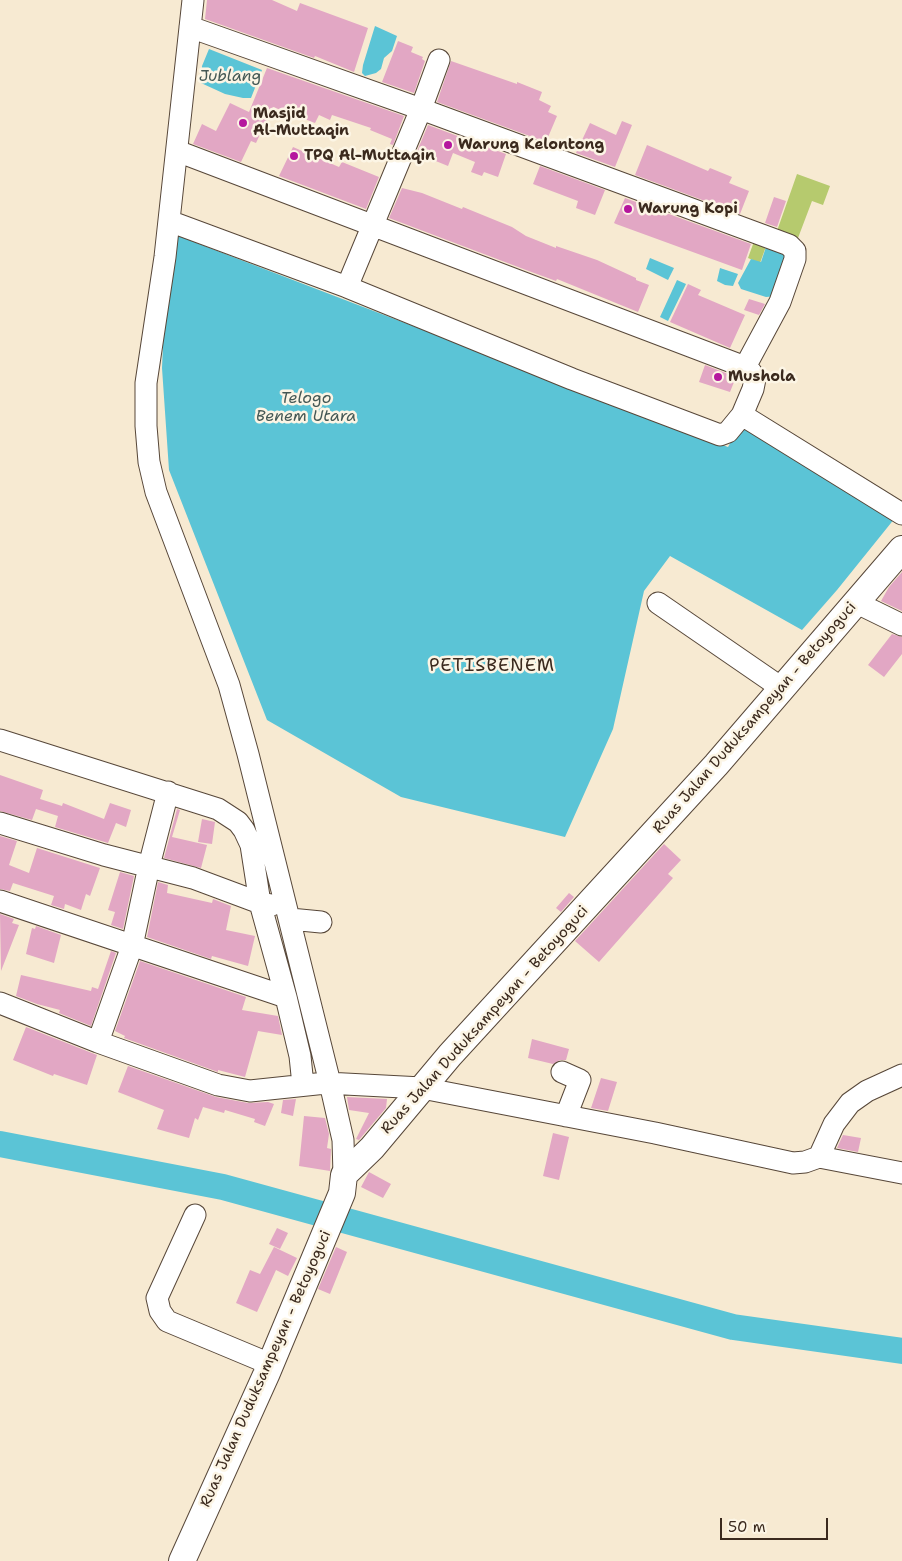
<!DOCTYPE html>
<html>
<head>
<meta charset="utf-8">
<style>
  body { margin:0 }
  #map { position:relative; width:902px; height:1561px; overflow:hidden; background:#f7ead2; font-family:"Shantell Sans",sans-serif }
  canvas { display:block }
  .scale { position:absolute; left:720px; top:1518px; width:108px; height:22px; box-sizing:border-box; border:2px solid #3b2a1e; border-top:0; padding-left:6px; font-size:15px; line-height:18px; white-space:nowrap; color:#3b2a1e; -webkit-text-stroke:4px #fcf5e5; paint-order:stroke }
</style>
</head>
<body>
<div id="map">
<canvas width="902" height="1561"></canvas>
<div class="scale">50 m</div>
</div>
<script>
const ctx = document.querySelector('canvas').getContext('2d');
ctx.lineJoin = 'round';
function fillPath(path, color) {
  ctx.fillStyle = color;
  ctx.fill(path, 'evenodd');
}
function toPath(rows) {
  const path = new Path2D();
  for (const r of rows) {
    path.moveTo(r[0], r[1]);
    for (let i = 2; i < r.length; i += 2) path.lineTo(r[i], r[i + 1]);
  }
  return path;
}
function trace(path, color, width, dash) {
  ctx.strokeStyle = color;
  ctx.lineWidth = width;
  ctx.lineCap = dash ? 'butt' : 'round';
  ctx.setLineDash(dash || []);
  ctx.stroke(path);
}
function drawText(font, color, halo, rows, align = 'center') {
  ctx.font = font + ' "Shantell Sans",sans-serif';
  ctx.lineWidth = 5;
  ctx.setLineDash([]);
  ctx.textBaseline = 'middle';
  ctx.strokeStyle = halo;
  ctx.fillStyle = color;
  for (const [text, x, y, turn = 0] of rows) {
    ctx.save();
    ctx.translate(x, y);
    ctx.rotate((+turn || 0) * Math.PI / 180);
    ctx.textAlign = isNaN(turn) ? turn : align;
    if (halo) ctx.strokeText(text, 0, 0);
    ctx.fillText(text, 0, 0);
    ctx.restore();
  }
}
fillPath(toPath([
  [797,174,830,186,823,205,812,201,798,238,777,231],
  [756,236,768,241,760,263,748,258]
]), '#b6ca6e');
fillPath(toPath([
  [375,26,397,36,392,51,384,58,381,69,376,73,365,76,362,73,363,65],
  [209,49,262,70,251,98,243,98,225,94,201,83,202,66],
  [168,232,728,447,743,420,895,518,837,590,802,630,670,556,644,591,613,729,565,837,401,797,267,720,169,470,162,368],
  [768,241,790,247,777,296,766,297,741,289,738,283,751,259,761,262],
  [650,258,674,268,668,280,646,269],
  [720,268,738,274,733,286,725,285,717,281],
  [677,280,686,284,668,321,660,317]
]), '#5bc4d6');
trace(toPath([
  [0,1144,223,1187,733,1327,902,1351]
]), '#5bc4d6', 26);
fillPath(toPath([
  [207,0,272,0,297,11,300,3,368,28,354,72,315,56,314,58,205,19],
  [398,41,413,47,411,52,423,57,422,59,425,61,414,93,382,82],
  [451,61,517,84,517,82,542,92,539,100,551,106,548,112,557,116,546,142,437,102],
  [267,68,404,116,393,145,390,144,392,139,370,130,371,128,332,115,330,120,319,115,315,123,273,107,256,143,251,141,241,162,193,144,202,124,216,131,230,103,249,112],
  [622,121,632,125,615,167,576,153,590,123,616,135],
  [428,125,506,154,498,177,484,172,482,176,471,172,475,162,453,153,448,166,421,155,420,158,415,156],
  [647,145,708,171,710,168,732,177,729,183,749,191,740,214,635,175],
  [293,147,339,167,342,162,379,177,366,209,279,176],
  [540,166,605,190,595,215,576,208,578,201,533,184],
  [402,188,422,193,462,209,463,207,512,227,526,236,556,248,556,246,597,260,636,278,636,280,649,285,638,312,557,279,556,281,526,270,389,218],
  [774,197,786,201,777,227,765,223],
  [625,198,751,244,742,270,616,224,614,223],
  [688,284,701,290,698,295,745,315,730,348,670,322],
  [749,299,765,304,759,315,744,310],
  [705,365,736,377,730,392,699,382],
  [902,572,902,611,881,601,889,587],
  [892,634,902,637,902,654,884,677,868,665],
  [0,775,43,790,40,799,62,806,63,803,104,819,110,803,131,810,126,827,116,823,108,843,55,827,58,816,36,809,32,820,0,811],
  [177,809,180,810,172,837,207,845,201,868,164,858],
  [202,819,215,822,212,844,198,842],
  [0,836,17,841,9,865,29,873,37,848,100,868,90,896,86,894,81,910,65,904,64,909,51,905,54,896,13,883,10,891,0,889],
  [664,844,681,860,668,874,673,878,599,962,575,941],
  [120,872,134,876,123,929,111,925,115,912,108,910],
  [158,882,168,885,167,893,212,903,213,899,231,906,226,930,255,936,248,966,212,956,211,959,147,937],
  [569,893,574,897,561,912,556,908],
  [0,914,14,919,12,923,19,925,1,971],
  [36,926,61,935,54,963,26,954,32,928,35,929],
  [111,951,116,953,91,1026,59,1013,60,1010,37,1004,16,996,21,975,91,991,92,987,98,989],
  [140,961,246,997,242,1010,278,1016,282,1035,258,1031,245,1077,218,1070,218,1072,124,1038,125,1036,115,1031],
  [26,1027,97,1055,87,1085,54,1074,53,1076,13,1060],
  [532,1039,569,1049,566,1060,560,1060,553,1064,528,1058],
  [128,1066,216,1097,248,1103,268,1102,274,1104,265,1126,254,1122,255,1119,225,1110,224,1113,203,1107,198,1120,195,1118,189,1138,157,1129,164,1110,118,1092],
  [601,1078,617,1082,608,1111,591,1108],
  [347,1097,387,1099,386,1108,359,1140,356,1139,369,1113,349,1110],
  [296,1099,293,1116,281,1113,283,1100],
  [304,1116,325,1118,329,1134,327,1148,331,1149,330,1171,299,1166],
  [553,1133,569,1137,559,1180,543,1176],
  [843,1135,861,1138,858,1152,837,1148],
  [369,1172,391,1184,383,1198,361,1187],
  [277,1228,288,1233,280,1249,269,1244],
  [274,1247,297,1258,288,1276,276,1270,257,1312,236,1303,250,1270,260,1274],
  [336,1247,347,1252,330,1294,318,1289]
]), '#e2a7c4');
const minor = toPath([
  [193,0,165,257,146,383,146,426,149,462,156,492,229,685,248,754,330,1083,343,1140,344,1175],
  [177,151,745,367,780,302,795,259,795,251,789,245,421,109,190,27],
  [169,221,347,287,572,379,720,435,728,432,742,415],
  [347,287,421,109,439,60],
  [745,367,751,372,755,379,753,389,742,415,902,514],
  [658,603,783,689],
  [857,603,902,625],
  [0,740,218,809,238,822,244,830,251,845,260,903,286,997],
  [0,823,104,855,193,878,260,903,272,905],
  [0,901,286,997,300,1056,303,1085],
  [290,919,321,922],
  [0,1003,98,1042,218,1085,250,1091,326,1083,422,1088,655,1133,793,1163,805,1162,819,1157,834,1124,850,1103,867,1091,902,1075],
  [98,1042,132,946,149,866,168,792],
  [562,1072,580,1080,566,1116],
  [819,1157,902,1173],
  [195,1215,157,1298,160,1311,167,1321,270,1364]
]);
const major = toPath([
  [182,1561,266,1375,342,1193,344,1175,372,1148,450,1055,716,765,902,549]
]);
trace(minor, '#574739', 23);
trace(major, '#574739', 28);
trace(minor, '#fff', 21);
trace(major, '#fff', 26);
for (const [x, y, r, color] of [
  [243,123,5,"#b5179e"],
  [448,145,5,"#b5179e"],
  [294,156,5,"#b5179e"],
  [628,209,5,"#b5179e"],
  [718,377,5,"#b5179e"]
]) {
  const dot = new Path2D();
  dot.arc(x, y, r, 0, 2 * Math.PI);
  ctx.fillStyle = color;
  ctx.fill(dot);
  trace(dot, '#fcf5e5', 2);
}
drawText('bold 15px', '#3b2a1e', '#fcf5e5', [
  ["Masjid",253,114],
  ["Al-Muttaqin",253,131],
  ["Warung Kelontong",458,145],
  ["TPQ Al-Muttaqin",304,156],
  ["Warung Kopi",638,209],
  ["Mushola",728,377]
], 'left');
drawText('15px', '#3b2a1e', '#fcf5e5', [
  ["Ruas Jalan Duduksampeyan - Betoyoguci",755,718,-49],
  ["Ruas Jalan Duduksampeyan - Betoyoguci",485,1020,-48],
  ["Ruas Jalan Duduksampeyan - Betoyoguci",266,1369,-66]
]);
drawText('italic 16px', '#455855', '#fcf5e5', [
  ["Jublang",230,77],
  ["Telogo",306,399],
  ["Benem Utara",306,417]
]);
ctx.letterSpacing = '1px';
drawText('18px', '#3b2a1e', '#fcf5e5', [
  ["PETISBENEM",492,666]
]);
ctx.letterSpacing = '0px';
</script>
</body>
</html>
